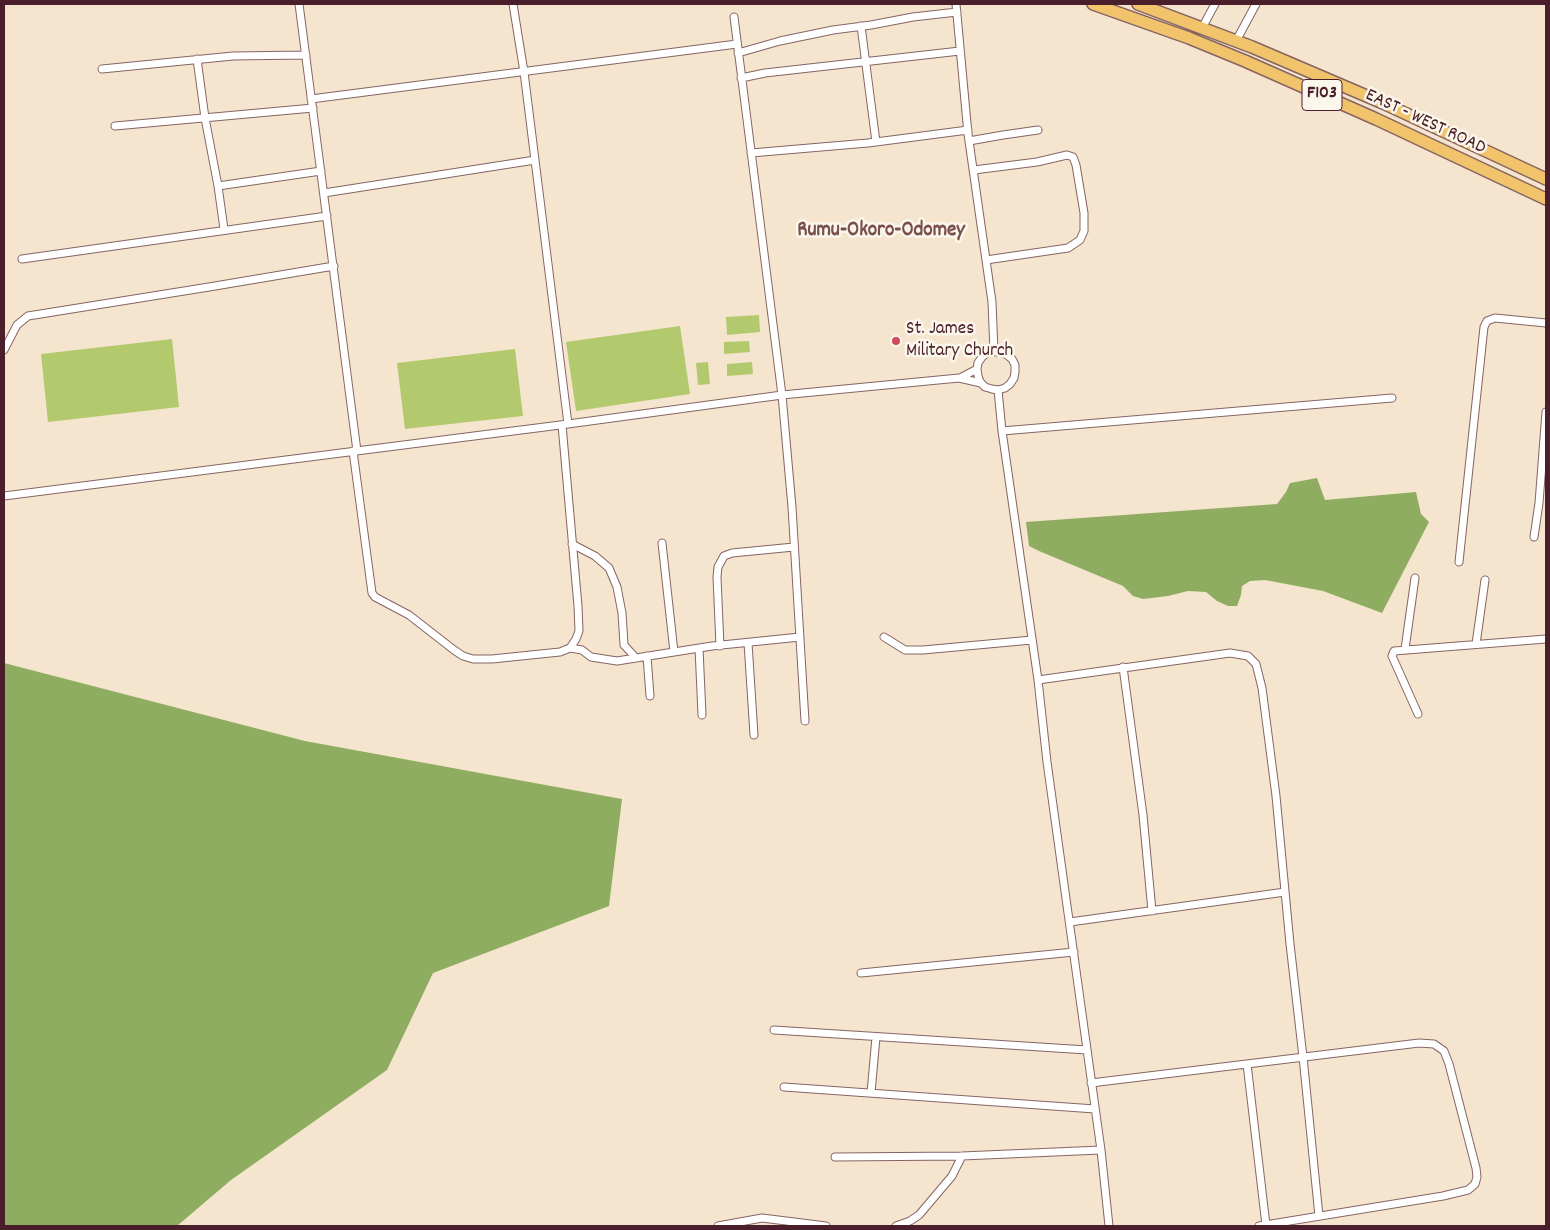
<!DOCTYPE html>
<html>
<head>
<meta charset="utf-8">
<style>
  body { margin:0 }
  #map { position:relative; width:1550px; height:1230px; overflow:hidden; background:#f6e5ce; font-family:Dekko,sans-serif }
  canvas { display:block }
  .frame { position:absolute; inset:0; border:5px solid #4a1f2b; pointer-events:none }
</style>
</head>
<body>
<div id="map">
<canvas width="1550" height="1230"></canvas>
<div class="frame"></div>
</div>
<script>
const ctx = document.querySelector('canvas').getContext('2d');
ctx.lineJoin = 'round';
function fillPath(path, color) {
  ctx.fillStyle = color;
  ctx.fill(path, 'evenodd');
}
function toPath(rows) {
  const path = new Path2D();
  for (const r of rows) {
    path.moveTo(r[0], r[1]);
    for (let i = 2; i < r.length; i += 2) path.lineTo(r[i], r[i + 1]);
  }
  return path;
}
function trace(path, color, width, dash) {
  ctx.strokeStyle = color;
  ctx.lineWidth = width;
  ctx.lineCap = dash ? 'butt' : 'round';
  ctx.setLineDash(dash || []);
  ctx.stroke(path);
}
function drawText(font, color, halo, rows, align = 'center') {
  ctx.font = font + ' Dekko,sans-serif';
  ctx.lineWidth = 5;
  ctx.setLineDash([]);
  ctx.textBaseline = 'middle';
  ctx.strokeStyle = halo;
  ctx.fillStyle = color;
  for (const [text, x, y, turn = 0] of rows) {
    ctx.save();
    ctx.translate(x, y);
    ctx.rotate((+turn || 0) * Math.PI / 180);
    ctx.textAlign = isNaN(turn) ? turn : align;
    if (halo) ctx.strokeText(text, 0, 0);
    ctx.fillText(text, 0, 0);
    ctx.restore();
  }
}
fillPath(toPath([
  [759,315,760,332,727,335,726,317],
  [680,326,690,394,576,411,566,342],
  [172,339,179,407,48,422,41,354],
  [749,341,750,352,724,354,724,342],
  [515,349,523,416,405,429,397,363],
  [708,362,710,384,698,385,696,363],
  [752,362,753,374,727,376,727,364]
]), '#b3c96e');
fillPath(toPath([
  [1317,478,1325,500,1416,492,1421,514,1429,522,1382,613,1323,591,1265,580,1250,581,1242,586,1241,595,1237,606,1228,606,1217,601,1206,592,1188,591,1168,596,1143,599,1133,596,1123,586,1039,551,1029,546,1026,522,1277,504,1286,492,1290,483],
  [4,663,305,741,622,799,609,906,433,973,387,1070,231,1180,177,1226,4,1226]
]), '#8ead61');
const minor = toPath([
  [299,4,357,451],
  [513,4,524,72,568,424],
  [956,4,968,134,992,302,994,352],
  [734,17,782,395,792,507,805,721],
  [861,26,876,142],
  [1202,28,1215,4],
  [1236,41,1256,4],
  [738,53,780,41,833,30,871,25,913,17,957,12],
  [197,59,205,118,218,186],
  [102,69,233,56,306,55],
  [741,78,765,73,960,51],
  [311,99,737,44],
  [115,126,313,108],
  [969,141,1003,135,1038,130],
  [751,153,868,143,968,130],
  [974,170,1037,162,1067,155,1073,157,1076,165,1084,213,1084,231,1080,240,1068,248,986,260],
  [324,193,535,160],
  [224,229,218,186,321,171],
  [22,259,327,216],
  [4,350,17,325,28,316,209,287,334,266],
  [960,378,977,369,978,363,982,357,987,353,994,352,1001,352,1007,355,1012,359,1015,365,1015,372,1014,378,1010,384,1005,388,998,390,992,389,985,387,980,382,978,376,977,369],
  [998,390,1002,431,1038,680,1047,762,1101,1150,1109,1226],
  [562,425,578,606,579,631,576,639,570,648],
  [1002,431,1392,398],
  [353,451,372,593,375,597,409,615,454,650,463,656,473,659,492,659,560,652,570,648,582,650,591,657,617,661,712,646,800,637],
  [4,496,568,424,782,395,959,378,981,383],
  [1534,537,1539,503,1546,412],
  [662,543,674,652],
  [572,544,595,556,609,568,617,587,622,613,624,645,636,658],
  [1459,562,1484,327,1487,321,1495,318,1546,323],
  [884,637,905,650,923,650,1032,640],
  [748,643,754,735],
  [1476,644,1485,580],
  [720,646,717,577,718,567,724,556,732,553,794,547],
  [699,648,702,715],
  [1405,649,1415,578],
  [647,656,650,696],
  [1123,667,1143,815,1152,911],
  [1038,680,1230,653,1248,656,1256,664,1262,688,1276,796,1290,944,1303,1057,1319,1216],
  [1418,714,1392,656,1394,651,1546,639],
  [1070,922,1285,892],
  [861,973,1074,952],
  [774,1030,1087,1050],
  [1247,1064,1266,1225],
  [1091,1083,1419,1043,1434,1044,1444,1051,1449,1064,1476,1168,1477,1177,1475,1184,1468,1190,1443,1196,1259,1226],
  [784,1087,1095,1109],
  [871,1093,876,1037],
  [835,1157,962,1156,1101,1150],
  [718,1226,762,1218,826,1226],
  [896,1226,910,1221,919,1215,952,1176,962,1156]
]);
const primary = toPath([
  [1093,4,1189,38,1245,61,1376,119,1546,199],
  [1138,4,1252,47,1383,103,1546,179]
]);
trace(minor, '#866464', 9);
trace(primary, '#866464', 14);
trace(minor, '#fff', 7);
trace(primary, '#f1c36a', 11);
for (const [x, y, r, color] of [
  [896,341,5,"#d1495b"]
]) {
  const dot = new Path2D();
  dot.arc(x, y, r, 0, 2 * Math.PI);
  ctx.fillStyle = color;
  ctx.fill(dot);
  trace(dot, '#fbf7ec', 2);
}
for (const [x, y, w] of [
  [1322,95,40]
]) {
  const box = new Path2D();
  box.roundRect(x - w / 2, y - 15.5, w, 31, 4);
  ctx.fillStyle = '#fbf7ec';
  ctx.fill(box);
  trace(box, '#4a1f2b', 1);
}
drawText('bold 18px', '#4a1f2b', null, [
  ["F103",1322,95]
]);
drawText('19px', '#4a1f2b', '#fbf7ec', [
  ["EAST - WEST ROAD",1425,123,25]
]);
drawText('19px', '#4a1f2b', '#fbf7ec', [
  ["St. James",906,330],
  ["Military Church",906,352]
], 'left');
drawText('bold 21px', '#7a4f4b', '#fbf7ec', [
  ["Rumu-Okoro-Odomey",881,232]
]);
</script>
</body>
</html>
